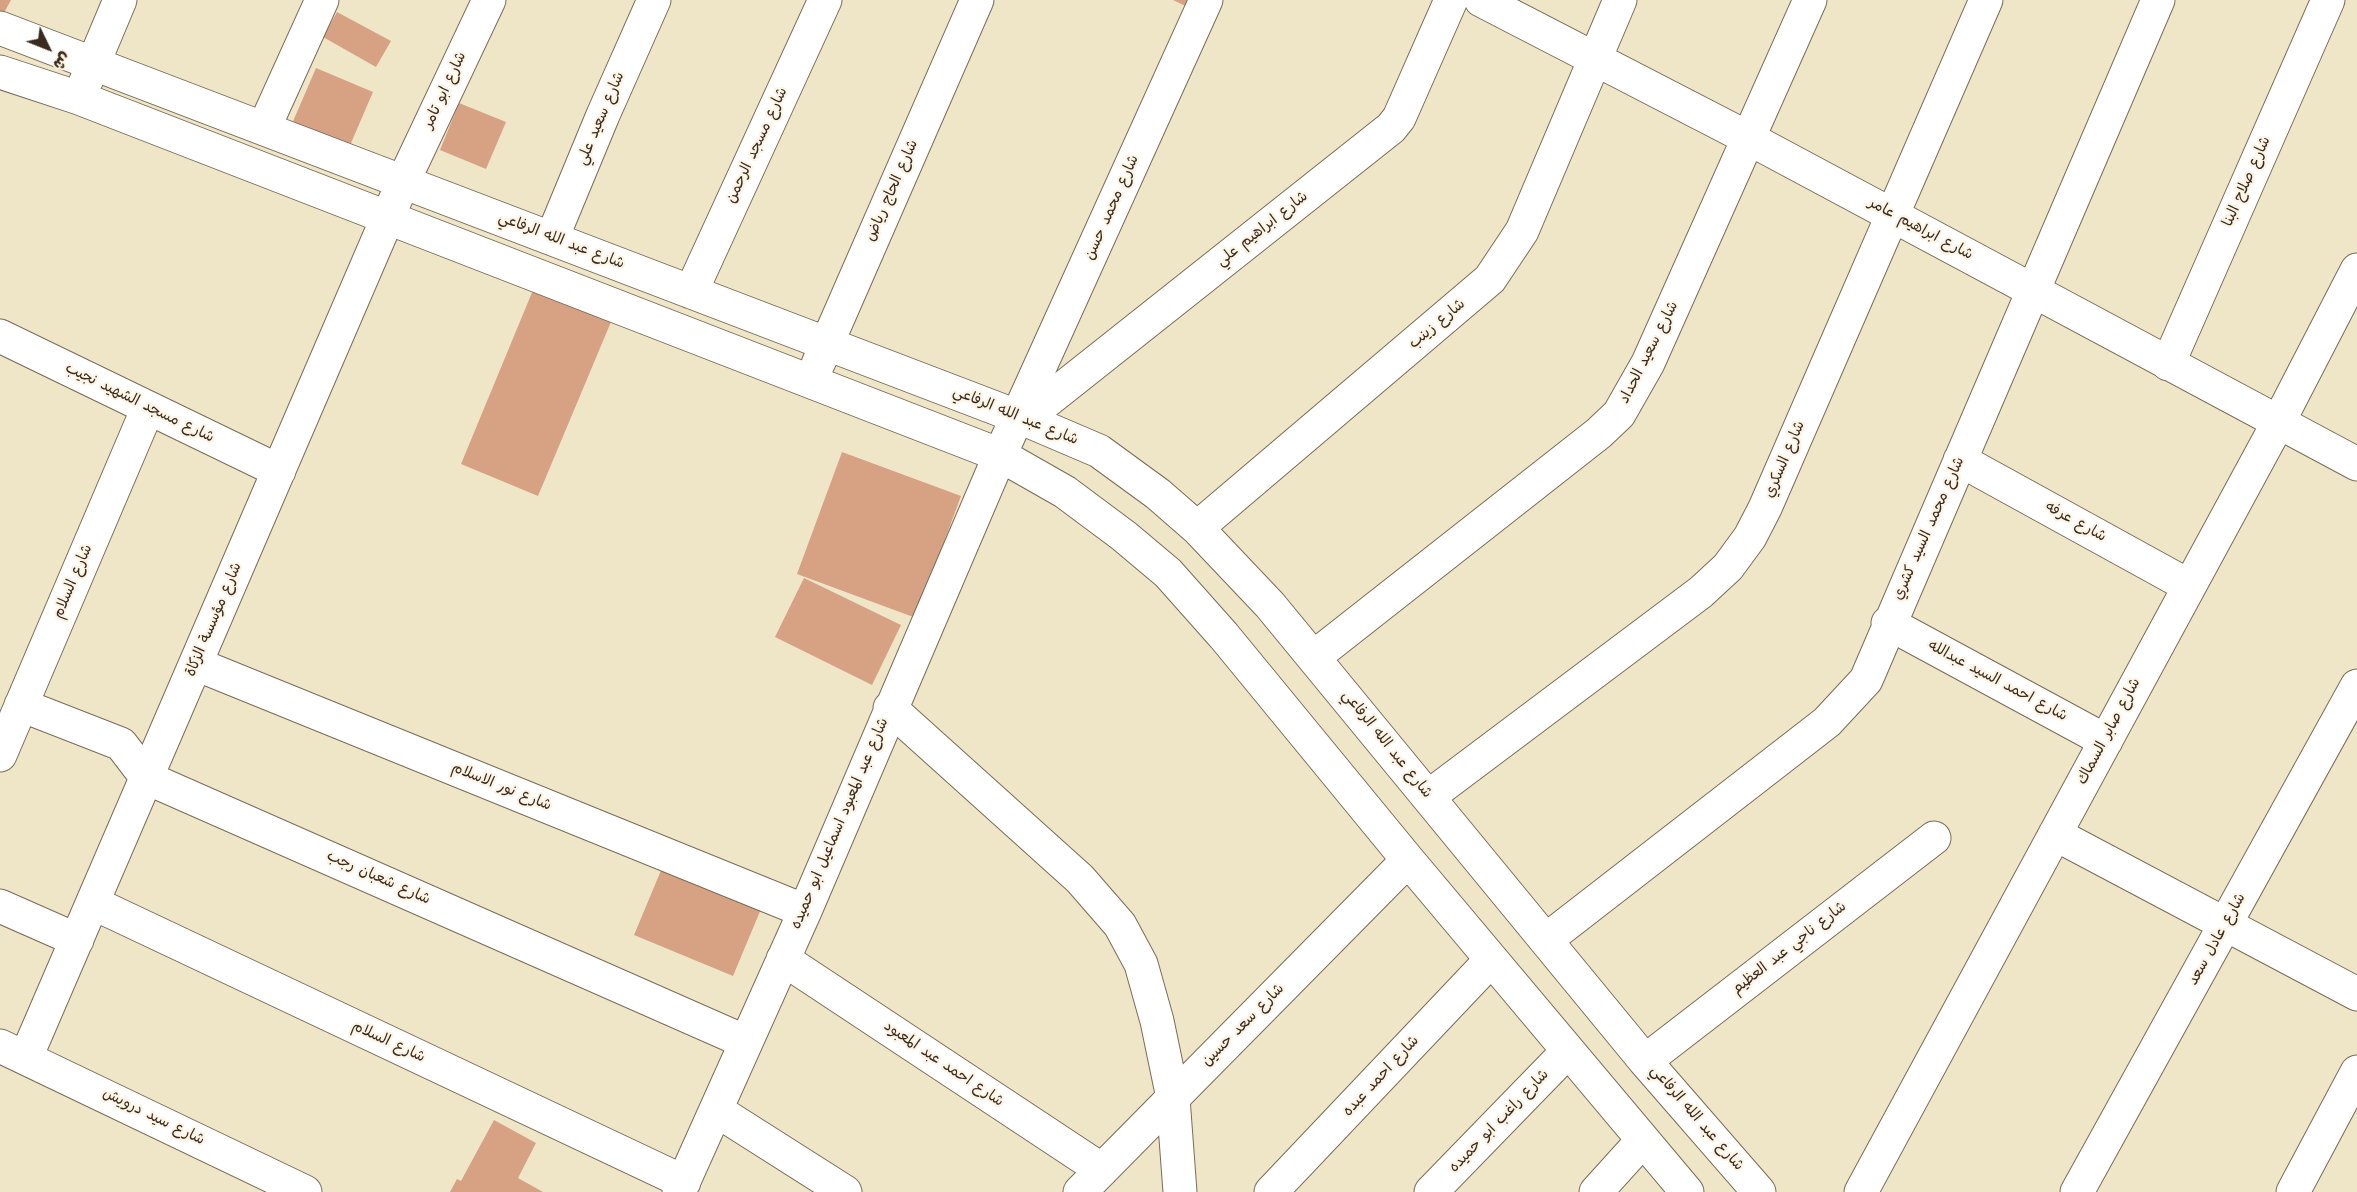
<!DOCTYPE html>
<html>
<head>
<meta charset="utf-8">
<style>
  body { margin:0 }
  #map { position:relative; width:2357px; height:1192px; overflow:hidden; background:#efe6c7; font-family:Kalam,"Playpen Sans Arabic",sans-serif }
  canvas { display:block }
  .north { position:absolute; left:18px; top:18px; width:60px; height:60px; -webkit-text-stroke:4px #fcf5e5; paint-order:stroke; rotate:133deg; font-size:16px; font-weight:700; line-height:24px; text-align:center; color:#3b2a1e }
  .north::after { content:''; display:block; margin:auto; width:21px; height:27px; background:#3b2a1e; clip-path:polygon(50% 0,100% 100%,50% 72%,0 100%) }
</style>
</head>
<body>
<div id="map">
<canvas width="2357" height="1192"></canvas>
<div class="north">ش</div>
</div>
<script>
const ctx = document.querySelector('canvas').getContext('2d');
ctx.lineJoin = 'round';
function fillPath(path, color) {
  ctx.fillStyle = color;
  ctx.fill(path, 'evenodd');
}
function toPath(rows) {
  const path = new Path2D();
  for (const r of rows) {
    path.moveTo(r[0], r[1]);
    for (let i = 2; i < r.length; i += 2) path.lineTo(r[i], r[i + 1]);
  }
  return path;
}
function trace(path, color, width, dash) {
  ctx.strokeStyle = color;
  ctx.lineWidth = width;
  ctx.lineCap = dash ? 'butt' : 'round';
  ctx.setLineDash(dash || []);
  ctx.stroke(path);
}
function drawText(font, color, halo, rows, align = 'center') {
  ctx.font = font + ' Kalam,"Playpen Sans Arabic",sans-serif';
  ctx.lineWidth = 4.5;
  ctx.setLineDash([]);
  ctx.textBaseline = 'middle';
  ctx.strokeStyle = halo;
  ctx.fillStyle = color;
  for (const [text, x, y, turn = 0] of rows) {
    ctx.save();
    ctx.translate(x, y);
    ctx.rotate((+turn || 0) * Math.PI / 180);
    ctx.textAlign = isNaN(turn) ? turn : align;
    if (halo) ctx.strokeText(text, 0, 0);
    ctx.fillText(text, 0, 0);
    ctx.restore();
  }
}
fillPath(toPath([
  [0,0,11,0,0,20],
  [1173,0,1204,0,1198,12],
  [337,12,391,41,376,67,323,37],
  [316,68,373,92,345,157,288,133],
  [459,103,506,122,486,169,440,150],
  [538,278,616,310,538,496,461,464],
  [842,452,961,496,916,618,797,574],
  [804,578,901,625,872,685,775,637],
  [662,868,761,909,733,976,634,935],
  [494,1120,536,1143,518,1178,543,1192,450,1192,457,1179,461,1181]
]), '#d6a283');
const minor = toPath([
  [1481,0,1750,139,2357,464],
  [0,28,1024,419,1099,451,1158,494,1197,528,1270,605,1645,1061,1759,1192],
  [0,72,79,98,1000,455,1065,492,1124,536,1168,573,1224,636,1408,860,1687,1192],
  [86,81,120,0],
  [264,128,322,0],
  [552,238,603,115,654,0],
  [691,292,825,0],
  [0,336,279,471],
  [818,364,977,0],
  [2168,364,2328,0],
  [1024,419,1391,128,1399,118,1451,0],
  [1960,460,2189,586],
  [1197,528,1490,279,1522,231,1620,0],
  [1888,623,2106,741],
  [1314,657,1599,433,1619,414,1648,363,1810,0],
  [196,664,805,911],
  [21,705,121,744,147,778,746,1042],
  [890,708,1080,879,1120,925,1141,964,1157,1021,1173,1098,1180,1192],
  [0,755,148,408],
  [1428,797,1701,592,1728,567,1750,537,1765,508,1986,0],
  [2055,834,2357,994],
  [93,903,684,1182],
  [0,906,77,940],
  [1546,940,1827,722,1866,680,2158,0],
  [783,959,1102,1170],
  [0,1046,305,1192],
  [26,1057,403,182,489,0],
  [1645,1061,1934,838],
  [716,1110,845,1192],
  [679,1192,805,911,1000,455,1206,0],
  [1080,1192,1408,860],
  [1271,1192,1491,960],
  [1431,1192,1568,1051],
  [1596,1192,1643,1140],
  [1861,1192,2278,423,2357,270],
  [2077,1192,2357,686],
  [2293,1192,2357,1072]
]);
trace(minor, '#7a6c59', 35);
trace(minor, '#fff', 33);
drawText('15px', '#3b2a1e', '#fcf5e5', [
  ["شارع ابو تامر",446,91,-65],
  ["شارع سعيد علي",602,119,-67],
  ["شارع مسجد الرحمن",758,146,-65],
  ["شارع صلاح البنا",2248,182,-66],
  ["شارع الحاج رياض",893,191,-66],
  ["شارع محمد حسن",1113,208,-66],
  ["شارع ابراهيم علي",1263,230,-38],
  ["شارع ابراهيم عامر",1920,230,28],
  ["شارع عبد الله الرفاعي",561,242,21],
  ["شارع زينب",1438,325,-40],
  ["شارع سعيد الحداد",1650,353,-63],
  ["شارع مسجد الشهيد نجيب",139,404,26],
  ["شارع عبد الله الرفاعي",1015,417,22],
  ["شارع السكري",1786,460,-67],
  ["شارع عرفه",2075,523,29],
  ["شارع محمد السيد كشري",1930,529,-66],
  ["شارع السلام",74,582,-67],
  ["شارع مؤسسة الزكاة",215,620,-67],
  ["شارع احمد السيد عبدالله",1997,682,28],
  ["شارع صابر السماك",2110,732,-62],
  ["شارع عبد الله الرفاعي",1386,745,51],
  ["شارع نور الاسلام",501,788,22],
  ["شارع عبد المعبود اسماعيل ابو حميده",841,824,-67],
  ["شارع شعبان رجب",378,879,24],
  ["شارع عادل سعد",2218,940,-61],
  ["شارع ناجي عبد العظيم",1790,949,-38],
  ["شارع سعد حسين",1244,1026,-45],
  ["شارع السلام",388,1043,25],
  ["شارع احمد عبد المعبود",943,1065,34],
  ["شارع احمد عبده",1382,1077,-47],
  ["شارع سيد درويش",153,1118,26],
  ["شارع عبد الله الرفاعي",1696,1119,49],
  ["شارع راغب ابو حميده",1500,1122,-46]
]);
</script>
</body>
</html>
